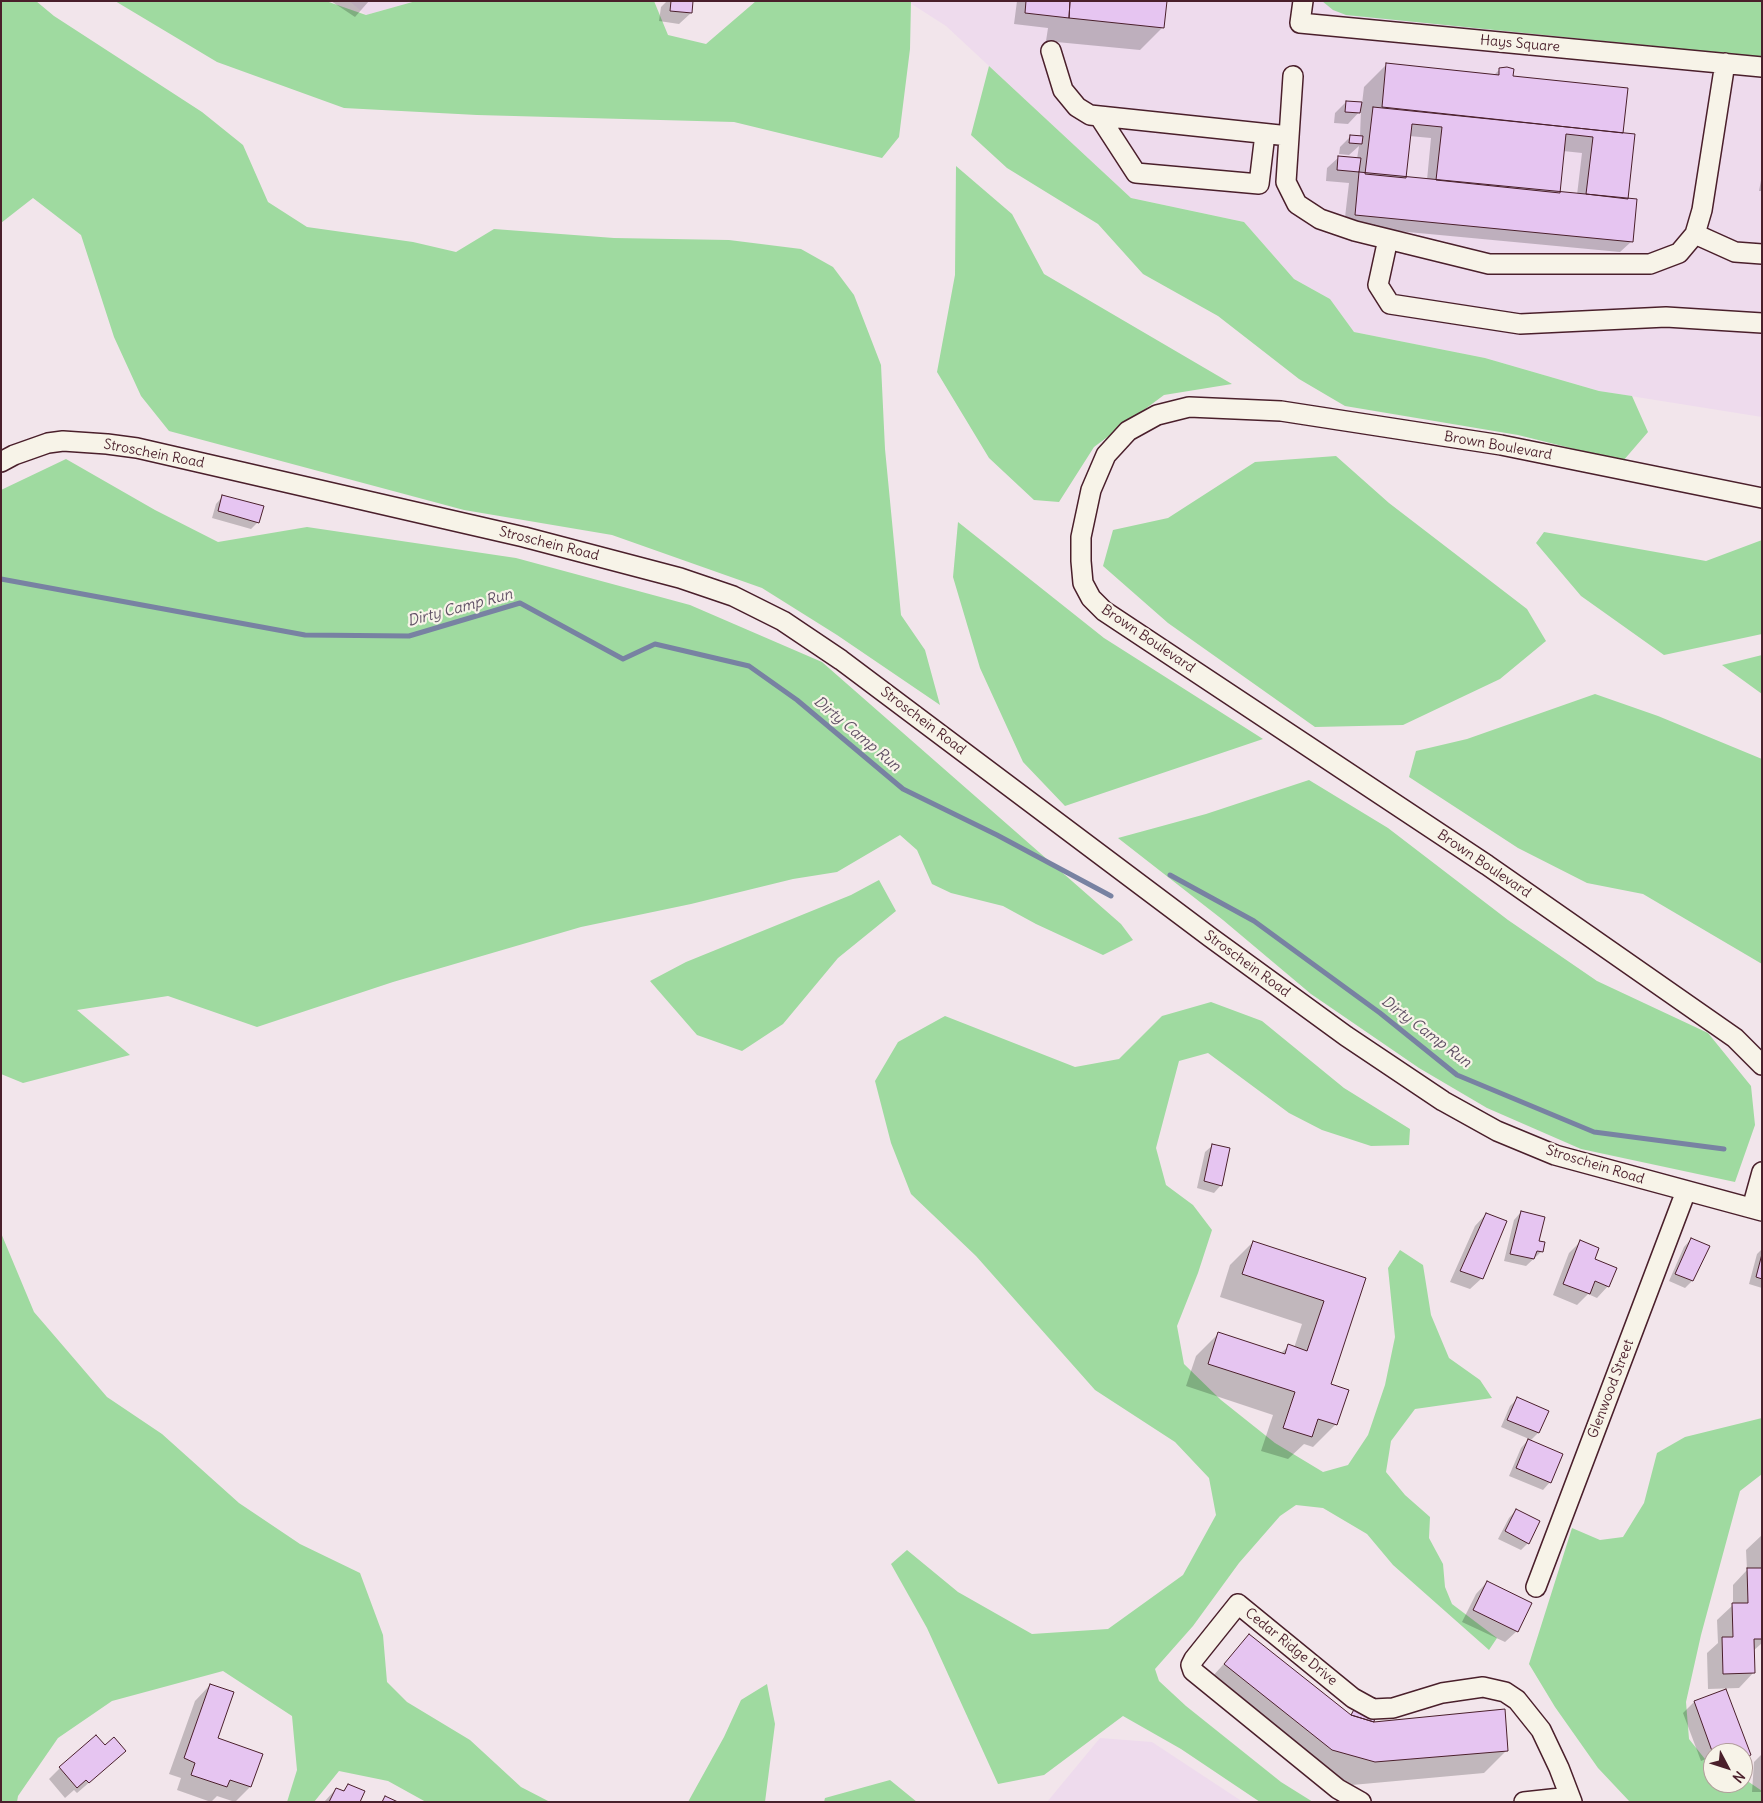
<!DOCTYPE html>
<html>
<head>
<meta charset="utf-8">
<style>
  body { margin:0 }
  #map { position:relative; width:1763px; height:1803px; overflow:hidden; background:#f2e5eb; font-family:Delius,sans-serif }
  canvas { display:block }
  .frame { position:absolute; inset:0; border:2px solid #4a1f2b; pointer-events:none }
  .north { position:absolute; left:1703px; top:1743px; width:50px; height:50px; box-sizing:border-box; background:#f7f3e8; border:1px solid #b29e9c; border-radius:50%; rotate:130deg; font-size:14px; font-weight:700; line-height:20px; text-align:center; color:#4a1f2b }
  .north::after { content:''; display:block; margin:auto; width:18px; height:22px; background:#4a1f2b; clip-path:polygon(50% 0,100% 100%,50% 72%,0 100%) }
</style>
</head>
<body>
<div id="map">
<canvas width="1763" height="1803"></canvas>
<div class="frame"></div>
<div class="north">N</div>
</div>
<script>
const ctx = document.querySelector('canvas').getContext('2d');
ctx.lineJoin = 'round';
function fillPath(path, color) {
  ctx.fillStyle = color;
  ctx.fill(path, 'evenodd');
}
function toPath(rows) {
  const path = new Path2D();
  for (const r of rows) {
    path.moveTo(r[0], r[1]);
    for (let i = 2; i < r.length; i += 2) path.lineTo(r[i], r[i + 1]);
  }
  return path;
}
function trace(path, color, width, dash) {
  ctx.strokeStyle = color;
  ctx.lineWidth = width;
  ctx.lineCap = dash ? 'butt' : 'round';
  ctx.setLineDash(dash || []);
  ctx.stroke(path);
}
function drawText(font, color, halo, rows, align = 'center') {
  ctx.font = font + ' Delius,sans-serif';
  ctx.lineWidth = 4.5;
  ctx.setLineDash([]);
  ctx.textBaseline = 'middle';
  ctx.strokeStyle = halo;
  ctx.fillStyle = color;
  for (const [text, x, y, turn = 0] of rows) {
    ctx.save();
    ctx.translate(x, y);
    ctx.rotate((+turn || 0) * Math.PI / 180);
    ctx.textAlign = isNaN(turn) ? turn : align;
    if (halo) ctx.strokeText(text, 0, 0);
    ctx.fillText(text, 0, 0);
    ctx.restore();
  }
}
fillPath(toPath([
  [349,1,416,1,366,15],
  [907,1,1762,1,1762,417,1599,391,1485,358,1354,332,1330,299,1294,279,1244,222,1131,198,946,26],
  [1100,1738,1152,1742,1243,1802,1047,1802]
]), '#eedbed');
fillPath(toPath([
  [1,1,36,1,54,16,202,112,243,145,268,202,307,227,413,242,456,252,494,229,614,238,729,240,801,249,833,267,854,295,881,365,885,449,901,615,925,650,940,705,837,635,762,588,612,535,464,510,169,431,141,396,114,337,81,235,33,198,1,223],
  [115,1,326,1,366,15,416,1,654,1,668,35,706,44,756,1,907,1,911,2,910,49,899,137,882,158,734,122,477,115,344,108,217,62],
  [1322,1,1762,1,1762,57,1346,15,1333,10],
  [989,66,1131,198,1244,222,1294,279,1330,299,1354,332,1485,358,1599,391,1632,396,1648,432,1623,461,1518,435,1345,406,1299,379,1218,316,1143,274,1098,224,1007,168,971,135],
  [956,166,1012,214,1044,274,1232,384,1164,395,1094,447,1059,502,1034,500,989,458,937,372,955,275],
  [1336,456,1389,503,1527,609,1546,641,1500,679,1403,725,1315,727,1168,623,1103,566,1113,530,1168,518,1255,462],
  [66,459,155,510,218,542,307,527,516,558,690,605,822,662,1121,924,1133,940,1103,955,1036,924,1003,906,951,893,932,884,917,850,900,835,837,872,793,879,691,904,581,927,393,982,257,1027,168,996,77,1010,130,1055,23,1083,1,1074,1,490],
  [958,522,1104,638,1263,739,1065,806,1023,762,980,668,953,577],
  [1544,532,1706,561,1762,540,1762,634,1664,655,1581,596,1536,543],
  [1762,655,1762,694,1722,665],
  [1595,694,1658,716,1762,759,1762,964,1643,894,1587,883,1518,848,1409,777,1416,751,1467,739],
  [1309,780,1388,828,1508,920,1597,981,1708,1033,1751,1086,1755,1125,1735,1182,1581,1149,1487,1108,1419,1068,1311,994,1223,920,1118,838,1206,814],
  [879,880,896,911,838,958,783,1024,742,1051,697,1035,650,981,686,962,851,895],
  [1211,1002,1262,1021,1344,1088,1410,1129,1409,1145,1371,1146,1322,1130,1289,1113,1208,1053,1179,1061,1156,1148,1166,1185,1193,1205,1212,1230,1198,1273,1177,1326,1184,1364,1221,1400,1275,1443,1323,1472,1348,1465,1368,1435,1385,1385,1395,1337,1388,1268,1400,1250,1423,1265,1431,1315,1449,1358,1480,1380,1492,1398,1415,1409,1391,1441,1386,1472,1405,1495,1430,1517,1429,1538,1443,1564,1445,1587,1452,1604,1497,1638,1489,1650,1393,1565,1367,1534,1323,1508,1296,1505,1280,1516,1239,1563,1193,1626,1155,1669,1159,1681,1186,1706,1281,1782,1313,1802,1260,1802,1181,1749,1123,1716,1044,1775,998,1784,927,1628,891,1564,907,1550,958,1592,1032,1634,1108,1629,1183,1575,1216,1515,1209,1478,1175,1442,1095,1390,976,1256,911,1194,891,1143,875,1081,898,1042,945,1016,1075,1067,1119,1059,1162,1016],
  [1,1233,34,1312,107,1397,162,1434,239,1503,300,1544,360,1573,383,1635,387,1682,407,1702,470,1740,521,1787,550,1802,426,1802,388,1781,339,1771,314,1802,287,1802,297,1770,292,1716,223,1671,112,1701,58,1738,18,1796,17,1802,1,1802],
  [1762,1418,1762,1474,1740,1491,1701,1635,1686,1702,1689,1739,1713,1769,1713,1783,1743,1783,1743,1778,1762,1791,1762,1802,1630,1802,1598,1768,1555,1707,1529,1664,1572,1528,1600,1540,1623,1537,1644,1503,1657,1453,1685,1437],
  [767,1684,775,1724,765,1802,688,1802,724,1737,741,1700],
  [890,1780,917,1802,824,1802,825,1798]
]), '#9fdaa0');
fillPath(toPath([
  [331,1,369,1,355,17],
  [667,1,692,1,691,13,679,24,659,21,661,7],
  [1017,1,1165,1,1163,27,1140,50,1046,41,1048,28,1014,24],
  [1387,64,1494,75,1500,69,1622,132,1632,241,1620,252,1344,226,1349,183,1326,181,1327,168,1339,157,1357,159,1359,146,1349,155,1339,154,1340,147,1351,136,1360,137,1361,110,1348,124,1334,123,1335,113,1346,102,1362,104,1364,87],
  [1409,136,1431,138,1427,180,1405,179],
  [1563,151,1582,153,1577,195,1558,194],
  [1762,175,1762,191,1759,191],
  [223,496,258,522,251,529,212,518,216,504],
  [1213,1145,1221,1185,1214,1193,1197,1188,1205,1152],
  [1521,1212,1537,1242,1543,1243,1541,1252,1526,1266,1504,1261,1514,1220],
  [1486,1214,1482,1278,1470,1289,1450,1282,1475,1226],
  [1691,1239,1708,1247,1692,1281,1685,1288,1669,1281,1684,1247],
  [1253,1242,1365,1279,1330,1385,1336,1424,1313,1447,1304,1444,1288,1459,1261,1451,1273,1415,1186,1386,1196,1356,1219,1333,1281,1353,1289,1346,1294,1348,1302,1324,1220,1297,1230,1265],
  [1580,1242,1608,1286,1597,1298,1588,1294,1577,1305,1553,1295,1569,1253],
  [1762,1249,1762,1288,1749,1284,1757,1254],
  [1517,1399,1547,1411,1538,1433,1530,1441,1550,1482,1543,1490,1509,1476,1521,1448,1529,1439,1501,1427,1510,1406],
  [1516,1510,1528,1543,1521,1550,1498,1539,1509,1518],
  [1762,1535,1762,1643,1753,1651,1754,1672,1739,1688,1708,1689,1707,1653,1718,1643,1717,1620,1733,1605,1733,1585,1747,1570,1746,1550],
  [1487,1582,1517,1631,1505,1642,1462,1622,1476,1594],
  [1249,1636,1350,1716,1359,1699,1371,1723,1507,1750,1484,1773,1352,1785,1309,1772,1203,1687],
  [210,1685,216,1739,261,1754,250,1787,235,1802,217,1796,211,1802,177,1790,181,1778,169,1774,195,1701],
  [1694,1702,1749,1754,1743,1761,1743,1753,1713,1753,1713,1762,1711,1757,1701,1761,1683,1713],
  [1762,1754,1762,1792,1752,1792,1754,1762],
  [113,1762,77,1793,74,1790,65,1798,49,1779,60,1768],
  [348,1785,359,1802,324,1802,336,1789,342,1792]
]), '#0003');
trace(toPath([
  [1,579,305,635,409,636,520,603,623,659,655,644,749,666,797,700,903,789,997,835,1111,896],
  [1170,875,1254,921,1380,1013,1457,1075,1594,1132,1724,1149]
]), '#7882a2', 5);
const building = toPath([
  [671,1,693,1,692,13,670,11,671,1],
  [1026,1,1070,1,1069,18,1025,13,1026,1],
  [1070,1,1167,1,1164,28,1069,18,1070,1],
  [1386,63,1499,75,1499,68,1507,67,1514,69,1513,76,1628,88,1623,133,1382,107,1386,63],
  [1346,101,1362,102,1360,113,1345,112,1346,101],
  [1373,107,1635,134,1628,199,1586,194,1593,137,1566,134,1560,193,1436,180,1442,127,1412,124,1406,178,1365,174,1373,107],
  [1350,135,1363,136,1362,144,1349,143,1350,135],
  [1338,156,1361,158,1359,172,1337,170,1338,156],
  [1359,172,1637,199,1633,242,1355,215,1359,172],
  [222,495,264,506,259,523,218,511,222,495],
  [1212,1144,1230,1148,1222,1186,1204,1181,1212,1144],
  [1521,1211,1545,1217,1539,1241,1545,1242,1543,1252,1537,1251,1534,1259,1510,1254,1521,1211],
  [1486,1213,1507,1221,1483,1279,1460,1271,1486,1213],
  [1691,1238,1710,1246,1693,1281,1675,1274,1691,1238],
  [1580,1240,1599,1248,1595,1259,1617,1268,1609,1287,1595,1281,1590,1294,1563,1284,1580,1240],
  [1253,1241,1366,1278,1331,1384,1349,1390,1337,1425,1318,1419,1312,1437,1283,1428,1295,1392,1208,1364,1218,1332,1285,1354,1288,1344,1307,1351,1324,1301,1242,1274,1253,1241],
  [1762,1254,1762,1279,1756,1277,1762,1254],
  [1517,1397,1549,1411,1539,1433,1507,1420,1517,1397],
  [1528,1439,1563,1454,1551,1483,1516,1468,1528,1439],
  [1516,1509,1540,1521,1529,1544,1505,1531,1516,1509],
  [1747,1568,1762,1568,1762,1639,1754,1639,1755,1673,1723,1674,1722,1637,1733,1637,1732,1603,1748,1603,1747,1568],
  [1487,1581,1532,1603,1518,1632,1473,1610,1487,1581],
  [1249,1634,1351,1715,1374,1722,1505,1709,1508,1751,1375,1762,1332,1750,1224,1664,1249,1634],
  [210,1684,234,1692,218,1738,263,1754,251,1787,230,1780,227,1787,191,1775,195,1763,184,1758,210,1684],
  [1726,1689,1751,1755,1743,1758,1743,1753,1725,1753,1723,1747,1712,1751,1694,1701,1726,1689],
  [1362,1695,1378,1699,1374,1722,1351,1715,1362,1695],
  [96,1735,105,1745,114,1737,126,1751,89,1783,86,1780,77,1788,59,1767,96,1735],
  [348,1784,365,1791,360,1802,329,1802,336,1788,344,1791,348,1784],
  [385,1796,398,1802,382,1802,385,1796]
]);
fillPath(building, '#e6c5f1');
trace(building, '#4a1f2b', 1);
const minor = toPath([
  [1303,1,1300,23,1762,67],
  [1051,51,1063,90,1077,107,1090,115,1289,136],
  [1293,76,1286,182,1297,204,1320,219,1355,231,1489,264,1650,264,1679,253,1695,234,1702,210,1725,63],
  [1099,116,1136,173,1259,184,1265,134],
  [1695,234,1735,252,1762,254],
  [1388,239,1378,285,1390,304,1520,324,1666,317,1762,323],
  [1,462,14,455,48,443,63,441,107,444,137,448,524,537,680,578,733,596,783,621,841,660,1210,937,1346,1036,1443,1101,1497,1131,1555,1155,1762,1211],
  [1762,498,1501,445,1281,411,1189,407,1157,415,1128,431,1106,455,1091,490,1081,537,1081,561,1083,583,1091,598,1104,611,1487,865,1735,1038,1762,1065],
  [1752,1208,1762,1172],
  [1536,1587,1686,1191],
  [1361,1802,1338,1789,1193,1671,1191,1665,1194,1659,1238,1604,1353,1698,1373,1709,1393,1708,1442,1693,1483,1687,1505,1692,1517,1700,1541,1730,1559,1768,1572,1802],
  [1524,1802,1570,1797]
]);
trace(minor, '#4a1f2b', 22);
trace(minor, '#f7f3e8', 19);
drawText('14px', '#4a1f2b', '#f7f3e8', [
  ["Hays Square",1520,44,5],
  ["Brown Boulevard",1498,446,10],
  ["Stroschein Road",154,454,11],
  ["Stroschein Road",549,544,14],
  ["Brown Boulevard",1148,639,34],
  ["Stroschein Road",923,721,37],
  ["Brown Boulevard",1484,864,34],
  ["Stroschein Road",1247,964,36],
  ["Stroschein Road",1595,1165,17],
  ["Glenwood Street",1611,1389,-69],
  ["Cedar Ridge Drive",1291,1647,39]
]);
drawText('italic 15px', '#615166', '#f7f3e8', [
  ["Dirty Camp Run",460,608,-15],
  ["Dirty Camp Run",857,734,40],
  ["Dirty Camp Run",1426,1032,37]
]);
</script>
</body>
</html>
